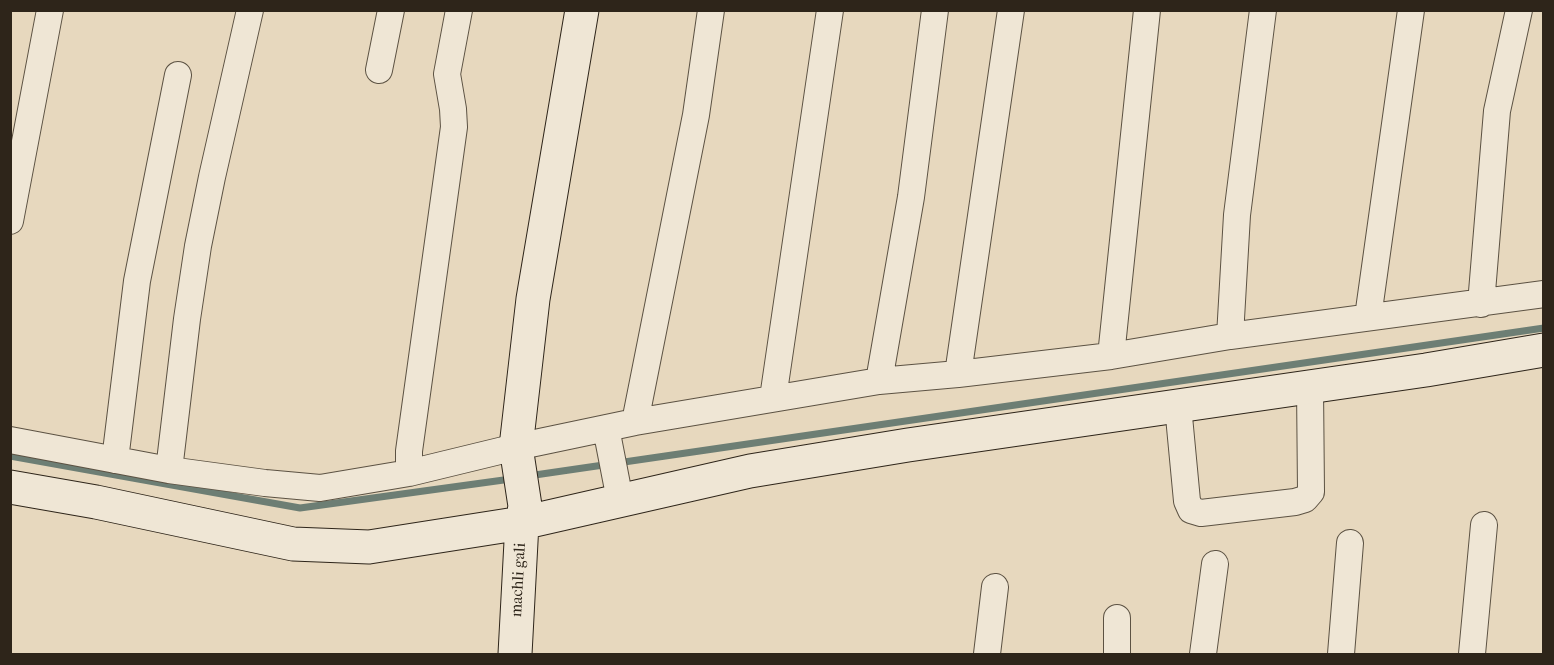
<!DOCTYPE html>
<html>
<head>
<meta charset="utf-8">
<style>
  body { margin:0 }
  #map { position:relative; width:1554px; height:665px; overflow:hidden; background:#e7d8be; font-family:"IM FELL French Canon",serif }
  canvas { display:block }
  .frame { position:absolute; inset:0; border:12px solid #2e251a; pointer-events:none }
</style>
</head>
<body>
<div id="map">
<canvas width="1554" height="665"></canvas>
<div class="frame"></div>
</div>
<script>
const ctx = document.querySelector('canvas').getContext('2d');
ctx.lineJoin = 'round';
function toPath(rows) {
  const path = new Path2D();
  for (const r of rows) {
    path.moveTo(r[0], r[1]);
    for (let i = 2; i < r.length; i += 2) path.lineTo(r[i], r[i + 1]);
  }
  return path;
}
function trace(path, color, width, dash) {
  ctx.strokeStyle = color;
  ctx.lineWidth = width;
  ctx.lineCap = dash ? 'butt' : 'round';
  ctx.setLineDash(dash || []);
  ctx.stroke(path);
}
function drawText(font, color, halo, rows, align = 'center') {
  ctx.font = font + ' "IM FELL French Canon",serif';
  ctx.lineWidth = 4.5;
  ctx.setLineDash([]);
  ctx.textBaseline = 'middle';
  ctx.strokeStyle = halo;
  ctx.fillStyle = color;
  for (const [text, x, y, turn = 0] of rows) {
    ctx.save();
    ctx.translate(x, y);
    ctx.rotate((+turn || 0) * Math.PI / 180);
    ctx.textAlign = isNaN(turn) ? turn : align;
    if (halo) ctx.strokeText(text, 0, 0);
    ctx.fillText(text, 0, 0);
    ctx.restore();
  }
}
trace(toPath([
  [10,456,300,508,511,479],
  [528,476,1544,328]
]), '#6d7e74', 7);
const street = toPath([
  [379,70,391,10],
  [10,221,50,10],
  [1481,304,1497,111,1519,10],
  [1368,317,1411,10],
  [1230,336,1237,215,1263,10],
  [1111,356,1147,10],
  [958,374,1011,10],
  [879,381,911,197,935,10],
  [773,398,830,10],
  [1178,406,1187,501,1191,510,1201,513,1295,502,1305,499,1311,492,1310,387],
  [635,422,696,115,711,10],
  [606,428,620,500],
  [10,440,169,470,265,483,320,488,409,473,516,447,635,422,879,381,958,374,1111,356,1230,336,1544,294],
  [115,460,137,281,178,75],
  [169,470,187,319,198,246,212,177,250,10],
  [409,473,409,451,454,127,453,109,447,74,459,10],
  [1117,618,1117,654],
  [987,654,995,587],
  [1203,654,1215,564],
  [1341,654,1350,543],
  [1472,654,1484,525]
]);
const secondary = toPath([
  [10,487,96,502,293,544,369,547,522,523,750,471,908,445,1426,370,1544,350],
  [515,654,522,523,525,506,516,447,533,299,582,10]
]);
trace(street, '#5c5243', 28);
trace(secondary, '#2e251a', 35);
trace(street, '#efe6d5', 26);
trace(secondary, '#efe6d5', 33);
drawText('16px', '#2e251a', '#efe6d5', [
  ["machli gali",519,580,-87]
]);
</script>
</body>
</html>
